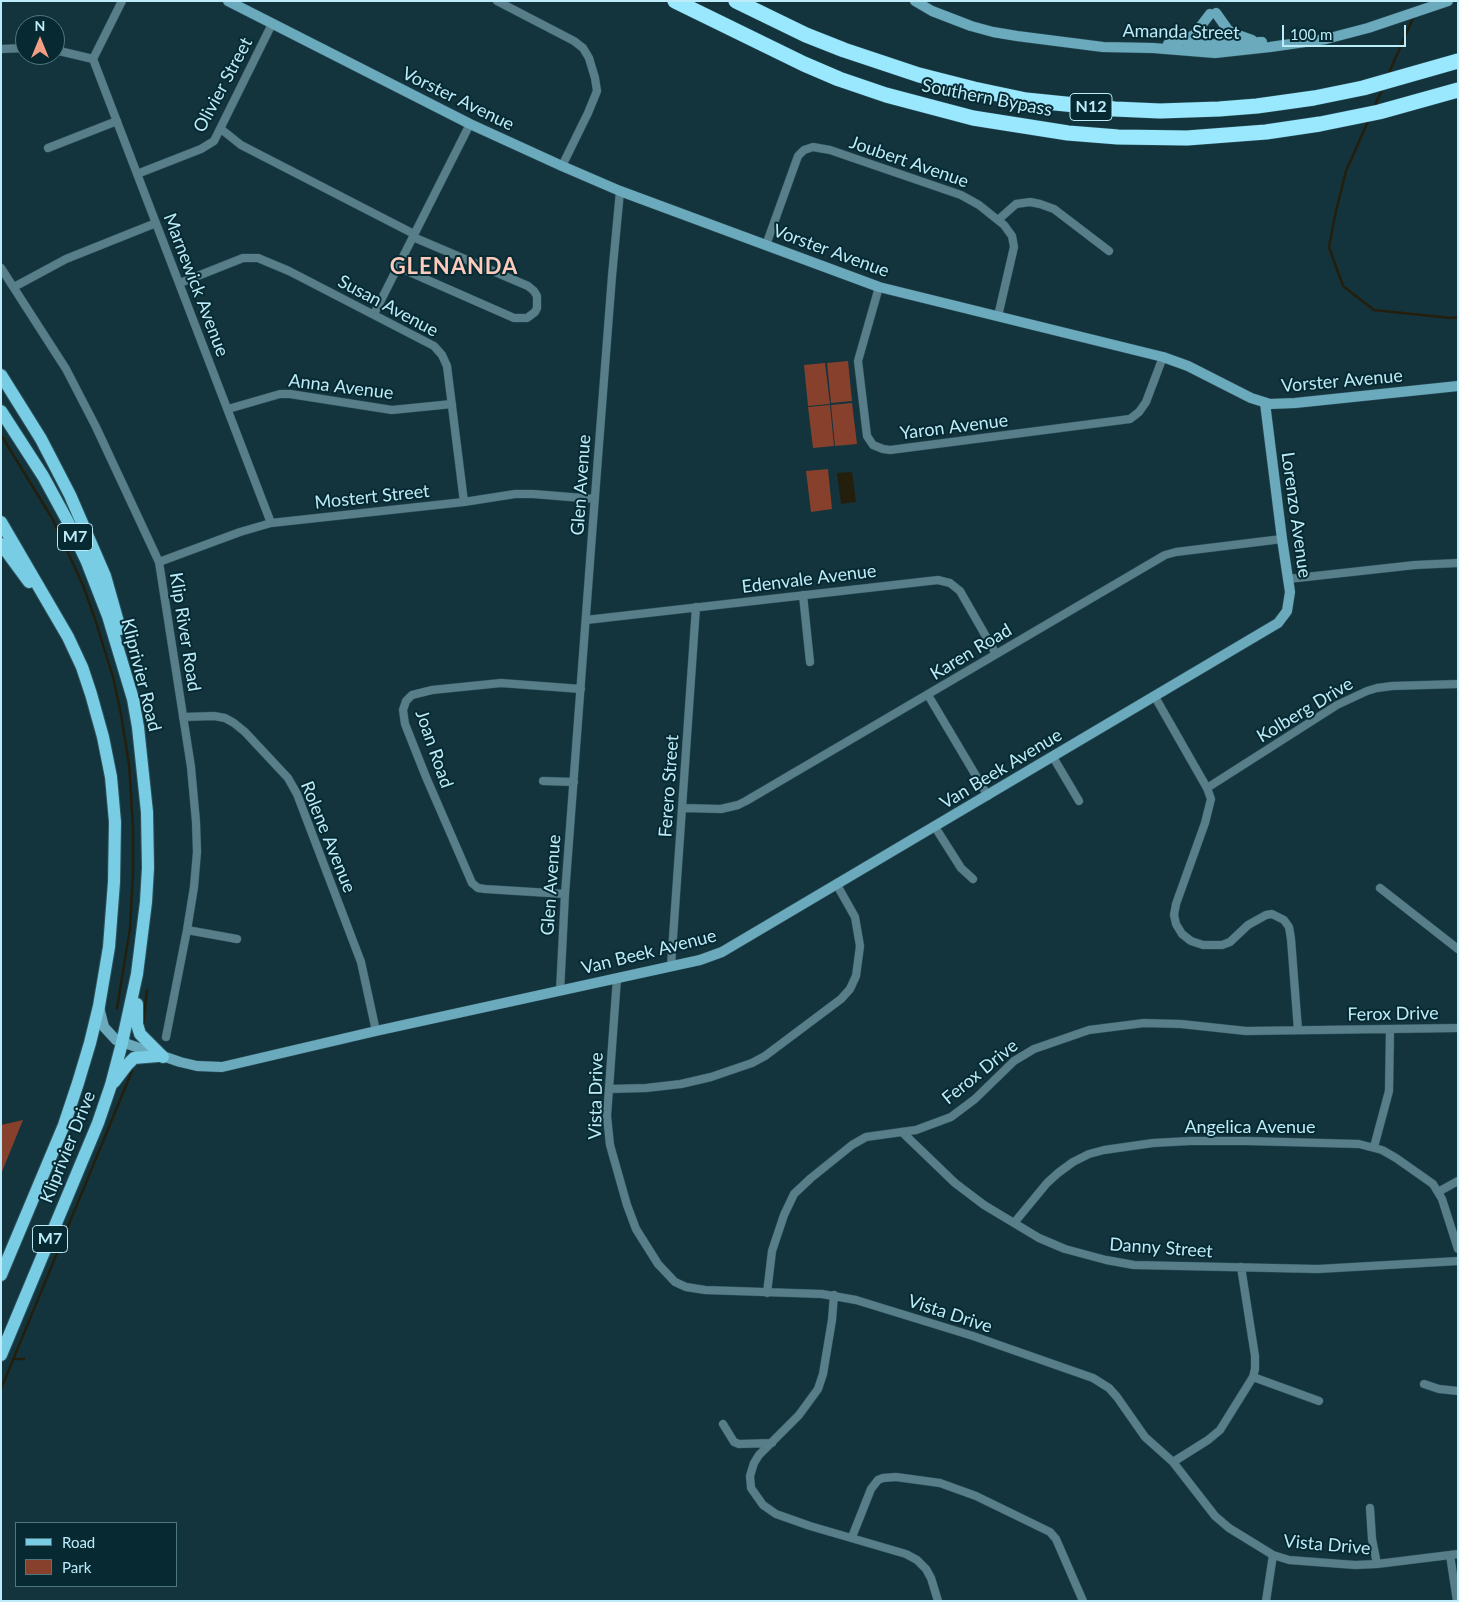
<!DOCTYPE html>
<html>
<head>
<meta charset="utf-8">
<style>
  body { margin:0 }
  #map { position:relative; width:1459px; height:1602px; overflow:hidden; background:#13343d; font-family:Lato,sans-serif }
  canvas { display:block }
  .frame { position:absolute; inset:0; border:2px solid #bcebf9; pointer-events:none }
  .legend { position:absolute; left:15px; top:1522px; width:162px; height:65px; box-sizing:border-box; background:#072a32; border:1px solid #4f7782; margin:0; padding:6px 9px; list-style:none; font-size:15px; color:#bcebf9 }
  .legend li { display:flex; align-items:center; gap:10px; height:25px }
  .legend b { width:25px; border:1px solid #4f7782 }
  .north { position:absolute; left:15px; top:15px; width:50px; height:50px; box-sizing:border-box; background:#072a32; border:1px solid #4f7782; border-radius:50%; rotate:0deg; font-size:14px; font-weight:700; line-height:20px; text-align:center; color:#bcebf9 }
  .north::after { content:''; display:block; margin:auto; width:18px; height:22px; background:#f39f86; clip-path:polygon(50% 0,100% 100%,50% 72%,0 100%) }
  .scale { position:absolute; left:1282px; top:25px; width:124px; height:22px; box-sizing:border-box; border:2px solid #bcebf9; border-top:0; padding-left:6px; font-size:15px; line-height:18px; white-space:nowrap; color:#bcebf9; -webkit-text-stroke:4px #072a32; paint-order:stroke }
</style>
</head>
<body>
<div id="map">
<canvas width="1459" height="1602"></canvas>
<div class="frame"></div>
<ul class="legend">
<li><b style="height:6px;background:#78cce3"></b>Road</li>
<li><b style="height:14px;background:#86402c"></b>Park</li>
</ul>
<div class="north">N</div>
<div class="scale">100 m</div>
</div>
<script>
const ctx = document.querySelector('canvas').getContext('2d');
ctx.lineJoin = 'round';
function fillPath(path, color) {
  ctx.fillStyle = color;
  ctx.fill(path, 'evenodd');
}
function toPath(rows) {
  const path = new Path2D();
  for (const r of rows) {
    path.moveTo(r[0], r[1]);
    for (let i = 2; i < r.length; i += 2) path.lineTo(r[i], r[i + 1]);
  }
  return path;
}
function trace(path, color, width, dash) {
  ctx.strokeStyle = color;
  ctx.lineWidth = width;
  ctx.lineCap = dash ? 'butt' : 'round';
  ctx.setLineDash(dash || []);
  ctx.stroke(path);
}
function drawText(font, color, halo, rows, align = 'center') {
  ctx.font = font + ' Lato,sans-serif';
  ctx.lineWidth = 4;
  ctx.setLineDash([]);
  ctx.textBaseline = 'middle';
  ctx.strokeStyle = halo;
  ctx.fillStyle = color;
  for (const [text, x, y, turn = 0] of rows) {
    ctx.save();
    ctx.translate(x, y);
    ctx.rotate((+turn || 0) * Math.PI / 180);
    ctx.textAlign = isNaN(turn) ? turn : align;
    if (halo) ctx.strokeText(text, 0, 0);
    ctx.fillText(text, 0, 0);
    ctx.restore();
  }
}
fillPath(toPath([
  [848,361,852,401,831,403,827,363],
  [825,363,830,404,808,406,804,365],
  [852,403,857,444,835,446,831,405],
  [830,405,834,446,813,448,808,407],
  [828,469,832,509,811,512,806,471],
  [23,1120,1,1174,1,1125]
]), '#86402c');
fillPath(toPath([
  [852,472,856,502,841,504,837,473]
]), '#241f0d');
trace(toPath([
  [1388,75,1414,16],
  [1374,107,1382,90],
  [1369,119,1346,171,1336,211,1329,247,1343,286,1374,310,1451,318,1458,317],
  [1,435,52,518,83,585,95,619,113,677,121,714,129,764,133,826,133,872,130,929,117,1008],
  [143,1025,147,990],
  [14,1359,24,1359],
  [1,1389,132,1071]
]), '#241f0d', 2.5);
const street = toPath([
  [497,1,574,41,583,48,589,58,595,78,597,91,588,113,562,166],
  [1,49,25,48],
  [55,50,93,59],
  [93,59,271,523],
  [93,59,122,1],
  [221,129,241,145,414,234],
  [48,148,117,121],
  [137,174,201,149,214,141,272,24],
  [998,220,1016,204,1030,202,1040,204,1054,209,1109,251],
  [766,245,798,156,804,150,813,147,830,150,961,195,979,205,1004,225,1012,236,1014,247,998,316],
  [398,267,514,318,527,318,535,312,537,308,537,296,534,291,528,286,413,237],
  [1,268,66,369,96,427,159,562,191,767,196,822,197,852,194,887,187,930,166,1037],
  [180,283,243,258,258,258,289,271,434,346,442,355,447,366,464,502],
  [14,287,66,259,156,223],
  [879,287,858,361,867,436,873,445,883,449,890,450,1130,419,1139,412,1146,402,1163,357],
  [374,314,470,124],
  [228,409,280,394,290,394,392,410,452,404],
  [159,562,240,532,271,523,464,502,515,494,533,494,595,499],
  [1288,579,1415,565,1458,563],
  [803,595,810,662],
  [586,620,938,580,950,583,960,591,996,654],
  [928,695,988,796],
  [1155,697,1207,788,1211,799,1205,823,1176,904,1174,915,1176,924,1182,934,1191,941,1203,945,1222,945,1230,942,1248,925,1266,915,1272,914,1284,920,1289,927,1291,939,1298,1030],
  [183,717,214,716,225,718,234,723,245,732,288,778,297,794,361,962,376,1031],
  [1053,757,1079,801],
  [543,781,574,782],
  [1207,788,1337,705,1367,691,1377,688,1392,686,1458,684],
  [683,808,721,809,738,805,746,801,1165,555,1176,552,1282,539],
  [935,827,961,868,973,879],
  [1380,888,1458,949],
  [565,894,485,889,478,888,472,883,426,777,405,724,403,710,406,701,412,695,432,690,501,683,581,689],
  [187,930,237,939],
  [671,966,696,607],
  [617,978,607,1116,610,1145,627,1205,636,1229,658,1264,675,1282,686,1287,705,1290,822,1294,856,1300,973,1336,1093,1378,1109,1388,1117,1397,1145,1437,1173,1462,1215,1516,1229,1528,1273,1555,1289,1560,1355,1565,1377,1564,1458,1554],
  [560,991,565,894,592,535,612,276,620,191],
  [609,1089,646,1088,681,1084,711,1077,752,1063,765,1056,841,999,850,989,856,976,860,946,855,917,837,885],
  [902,1132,955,1183,984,1205,1039,1238,1065,1249,1106,1260,1134,1265,1318,1269,1458,1261],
  [1374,1147,1389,1091,1390,1029],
  [1438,1192,1458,1181],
  [1014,1223,1047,1183,1058,1173,1073,1162,1089,1154,1104,1150,1153,1143,1190,1141,1247,1141,1359,1144,1382,1150,1396,1158,1433,1184,1442,1199,1458,1249],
  [767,1293,772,1251,784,1215,794,1194,811,1178,852,1145,866,1137,916,1130,951,1117,975,1099,1014,1061,1034,1049,1089,1030,1144,1023,1181,1024,1246,1031,1458,1028],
  [834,1295,832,1320,823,1374,818,1389,799,1415,759,1455,754,1463,750,1476,751,1488,763,1505,776,1514,810,1526,906,1554,917,1560,926,1569,931,1578,938,1601],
  [1253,1377,1319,1401],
  [1424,1384,1439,1389,1458,1391],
  [723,1424,734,1442,739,1444,772,1443],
  [1173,1462,1208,1440,1220,1430,1253,1377,1255,1369,1255,1356,1241,1267],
  [1370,1508,1372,1539,1377,1564],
  [852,1537,871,1489,878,1480,883,1478,896,1477,940,1483,976,1496,1050,1532,1056,1539,1083,1601],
  [1450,1555,1457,1601],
  [1266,1601,1273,1555]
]);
const secondary = toPath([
  [228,1,470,124,562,166,620,191,879,287,1163,357,1188,366,1251,398,1270,404,1295,403,1458,386],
  [915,1,932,11,971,26,993,32,1017,36,1103,47,1153,48,1215,53,1270,47,1326,39,1368,28,1448,1],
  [1216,13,1228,30,1235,34,1252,40],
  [1168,44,1184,40,1194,35,1210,14],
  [1189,45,1262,42],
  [99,1007,104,1027,116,1040,180,1062,197,1066,222,1067,376,1031,700,960,722,952,1278,623,1287,611,1290,592,1282,539,1265,403]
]);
const primary = toPath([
  [1,375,41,439,70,495,105,576,120,629],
  [1,411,43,476,67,520,87,562,108,616,133,699,138,727,147,812,148,868,146,902,137,974,122,1043,111,1085,98,1123,1,1355],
  [1,522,68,637,82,667,91,694,103,737,111,777,115,822,114,882,109,947,99,1006,90,1043,78,1083,64,1125,1,1275],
  [1,544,29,582],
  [137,1004,137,1024,140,1034,163,1057],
  [114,1082,127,1065,134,1058,158,1056]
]);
const highway = toPath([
  [675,1,804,64,839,79,886,95,973,118,1068,133,1118,137,1187,138,1266,132,1320,124,1379,112,1458,90],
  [736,1,806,35,844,50,919,75,974,89,1026,100,1115,109,1160,111,1219,109,1257,106,1314,98,1363,88,1458,61]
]);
trace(street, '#2e515b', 9);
trace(secondary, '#2e515b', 11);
trace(primary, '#2e515b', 14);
trace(highway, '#2e515b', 16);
trace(street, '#577e89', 8);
trace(secondary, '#6aaabc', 10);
trace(primary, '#78cce3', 12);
trace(highway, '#99e8fe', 15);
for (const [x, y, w] of [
  [1091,107,42],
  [75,537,35],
  [50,1239,35]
]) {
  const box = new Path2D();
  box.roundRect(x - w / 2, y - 13.5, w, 27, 4);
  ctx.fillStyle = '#072a32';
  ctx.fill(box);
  trace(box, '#bcebf9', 1);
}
drawText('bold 16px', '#bcebf9', null, [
  ["N12",1091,107],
  ["M7",75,537],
  ["M7",50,1239]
]);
drawText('18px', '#bcebf9', '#072a32', [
  ["Amanda Street",1181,32,1],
  ["Olivier Street",223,85,-62],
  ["Southern Bypass",987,98,11],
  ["Vorster Avenue",458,99,26],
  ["Joubert Avenue",909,162,19],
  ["Vorster Avenue",831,251,20],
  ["Marnewick Avenue",196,285,69],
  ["Susan Avenue",388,306,28],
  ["Vorster Avenue",1342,381,-5],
  ["Anna Avenue",341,387,7],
  ["Yaron Avenue",954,427,-7],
  ["Glen Avenue",581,485,-86],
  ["Mostert Street",372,497,-6],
  ["Lorenzo Avenue",1296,515,82],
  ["Edenvale Avenue",809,579,-7],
  ["Klip River Road",185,632,81],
  ["Karen Road",971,652,-31],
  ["Kliprivier Road",141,675,76],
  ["Kolberg Drive",1305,710,-31],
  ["Joan Road",434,749,71],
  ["Van Beek Avenue",1001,769,-31],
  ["Ferero Street",669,786,-86],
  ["Rolene Avenue",328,837,68],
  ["Glen Avenue",551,885,-86],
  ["Van Beek Avenue",649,952,-14],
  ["Ferox Drive",1393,1014,-1],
  ["Ferox Drive",980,1072,-39],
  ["Vista Drive",596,1096,-89],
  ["Angelica Avenue",1250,1127],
  ["Kliprivier Drive",68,1147,-68],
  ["Danny Street",1161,1248,4],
  ["Vista Drive",950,1314,18],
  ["Vista Drive",1327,1545,5]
]);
ctx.letterSpacing = '1px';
drawText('bold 22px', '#fccbbc', '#072a32', [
  ["GLENANDA",454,267]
]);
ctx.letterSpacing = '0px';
</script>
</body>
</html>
